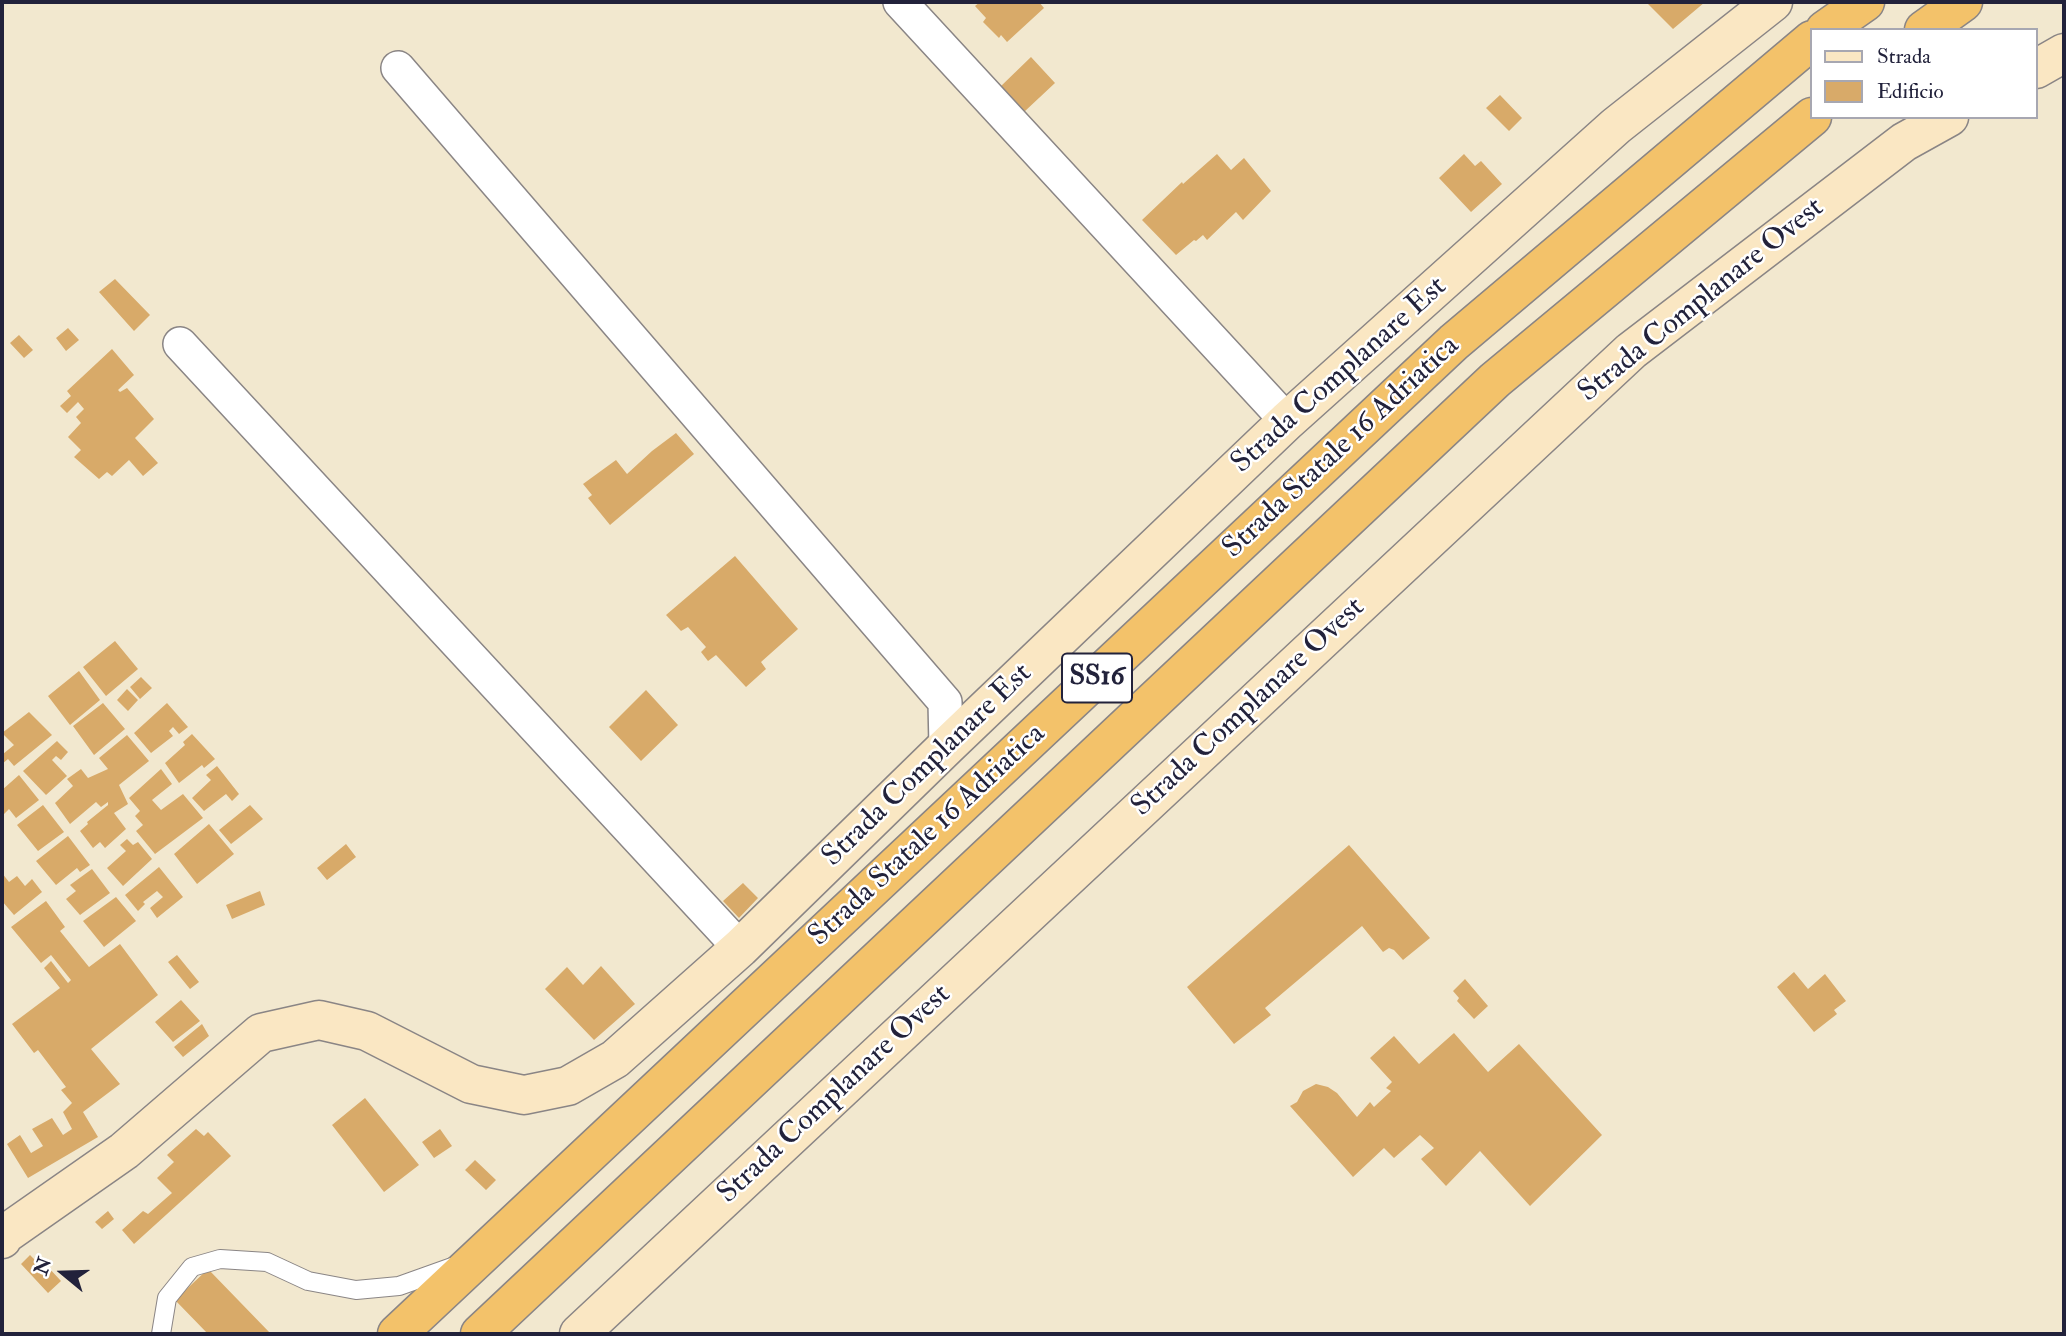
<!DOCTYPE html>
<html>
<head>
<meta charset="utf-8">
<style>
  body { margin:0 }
  #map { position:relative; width:2066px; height:1336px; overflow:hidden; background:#f2e8cf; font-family:"IM FELL Double Pica",serif }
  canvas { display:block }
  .frame { position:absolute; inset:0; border:4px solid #22223b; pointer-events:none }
  .legend { position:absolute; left:1810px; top:28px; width:228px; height:91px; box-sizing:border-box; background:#fff; border:2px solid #a7a7b1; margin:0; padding:9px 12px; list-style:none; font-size:21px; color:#22223b }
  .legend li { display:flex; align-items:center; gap:14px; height:35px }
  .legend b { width:35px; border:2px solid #a7a7b1 }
  .north { position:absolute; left:28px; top:1238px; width:70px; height:70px; -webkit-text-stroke:5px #fff; paint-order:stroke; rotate:289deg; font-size:19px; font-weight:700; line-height:28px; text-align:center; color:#22223b }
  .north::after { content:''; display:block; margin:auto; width:24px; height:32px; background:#22223b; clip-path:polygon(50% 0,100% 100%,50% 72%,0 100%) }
</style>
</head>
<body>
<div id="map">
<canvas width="2066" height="1336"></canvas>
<div class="frame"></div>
<ul class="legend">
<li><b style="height:9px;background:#fae7c3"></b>Strada</li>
<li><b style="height:19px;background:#d8aa69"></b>Edificio</li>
</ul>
<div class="north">N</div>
</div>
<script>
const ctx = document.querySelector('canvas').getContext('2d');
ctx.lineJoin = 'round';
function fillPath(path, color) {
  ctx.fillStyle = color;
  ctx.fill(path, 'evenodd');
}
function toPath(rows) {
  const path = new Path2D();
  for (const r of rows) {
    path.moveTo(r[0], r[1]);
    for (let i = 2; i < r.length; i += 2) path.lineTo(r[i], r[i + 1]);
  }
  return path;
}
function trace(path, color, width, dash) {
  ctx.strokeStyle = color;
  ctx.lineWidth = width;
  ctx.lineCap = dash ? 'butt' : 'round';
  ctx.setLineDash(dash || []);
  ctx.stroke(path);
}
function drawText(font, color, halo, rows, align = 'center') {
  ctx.font = font + ' "IM FELL Double Pica",serif';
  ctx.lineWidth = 5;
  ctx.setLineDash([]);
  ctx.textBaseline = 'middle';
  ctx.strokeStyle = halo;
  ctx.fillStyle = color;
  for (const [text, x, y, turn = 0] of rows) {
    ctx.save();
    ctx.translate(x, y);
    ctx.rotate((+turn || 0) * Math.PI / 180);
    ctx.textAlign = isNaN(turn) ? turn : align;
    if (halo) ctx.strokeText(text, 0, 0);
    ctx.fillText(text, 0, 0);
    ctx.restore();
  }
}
fillPath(toPath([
  [980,2,1039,2,1044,8,1007,42,1001,35,999,38,983,22,986,18,975,6],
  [1646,2,1705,2,1673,29],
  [1031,57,1055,83,1024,112,1000,87],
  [1500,95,1522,118,1509,131,1486,108],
  [1217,154,1231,170,1244,158,1271,191,1243,220,1236,212,1207,240,1203,235,1196,241,1194,240,1176,255,1142,220,1182,182,1183,184],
  [1464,154,1475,166,1481,161,1502,184,1471,212,1439,178],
  [115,279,150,315,134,331,99,292],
  [68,328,79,340,66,351,56,338],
  [19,335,33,350,24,358,10,343],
  [112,349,134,375,118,390,120,392,127,388,154,419,135,438,158,463,143,476,129,460,112,476,107,472,99,479,74,457,81,450,68,437,81,423,76,417,84,409,78,402,67,413,60,406,71,396,67,391],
  [676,433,694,454,610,525,588,498,592,495,583,484,616,460,627,474,652,451],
  [735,556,798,629,761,662,766,669,746,687,716,655,708,661,701,652,706,647,688,627,681,631,666,615],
  [115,641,138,669,106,696,83,667],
  [79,671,100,700,70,725,48,696],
  [141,677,152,688,140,699,130,687],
  [127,689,138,700,128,711,117,700],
  [646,690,678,725,641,761,609,727],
  [103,703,125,729,94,755,73,726],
  [167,703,188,727,179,734,173,727,169,731,173,736,151,753,134,733],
  [29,712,52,735,14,766,8,759,2,764,2,753,3,754,14,745,2,733],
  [192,734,215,759,204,768,202,765,179,783,165,763,185,745,183,742],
  [127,735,149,761,119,785,128,804,114,813,126,829,105,848,100,842,93,848,80,831,88,824,87,822,108,805,108,802,101,807,96,802,70,824,55,803,73,786,67,779,81,769,88,778,108,769,99,758],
  [57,741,68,752,61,760,56,756,52,760,67,776,46,795,23,771],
  [217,766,239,794,232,801,226,794,204,811,192,798,211,780,206,775],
  [161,769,172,784,152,800,161,810,183,794,203,818,155,854,136,831,143,825,135,816,140,811,129,798],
  [19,775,39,800,16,818,9,809,2,816,2,790],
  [43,805,64,832,38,851,17,825],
  [250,805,263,819,231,844,219,830],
  [209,824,234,854,197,884,174,854],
  [68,836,90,865,80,872,77,868,56,885,36,861],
  [127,839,133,845,138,842,152,859,123,886,107,868,126,851,120,845],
  [346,844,356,857,327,880,317,868],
  [1349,845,1430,938,1403,960,1394,950,1389,948,1383,952,1362,926,1265,1008,1271,1015,1234,1044,1187,987],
  [159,867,183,897,157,918,150,908,163,897,157,891,143,902,145,904,138,911,125,895],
  [92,869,110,893,80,915,66,899,76,891,70,885],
  [2,873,9,882,17,876,25,886,32,879,42,892,14,915,2,901],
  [743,883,758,898,739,918,723,901],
  [260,891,265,905,232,919,226,905],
  [116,897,136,921,104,947,83,921],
  [46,901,65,927,60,931,89,967,120,944,158,995,91,1049,120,1084,83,1112,98,1137,28,1178,7,1144,20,1135,31,1153,43,1146,32,1129,52,1118,63,1135,72,1129,63,1112,72,1103,61,1090,66,1087,38,1050,34,1053,12,1024,60,988,44,968,51,961,68,983,71,980,51,955,41,963,11,927],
  [177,955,199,982,190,989,168,962],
  [601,966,635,1004,594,1040,545,989,567,967,583,985],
  [1794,972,1808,989,1825,974,1846,1001,1834,1010,1837,1014,1814,1032,1777,987],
  [1465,979,1488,1006,1474,1019,1457,1001,1459,998,1453,991],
  [181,1000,200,1021,173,1042,155,1022],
  [202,1024,209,1036,183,1057,174,1047],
  [1454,1033,1488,1072,1519,1044,1602,1135,1530,1206,1480,1151,1446,1186,1421,1159,1434,1148,1420,1135,1394,1158,1384,1148,1353,1177,1290,1106,1297,1102,1303,1091,1316,1084,1328,1087,1337,1093,1357,1117,1370,1102,1374,1107,1391,1091,1386,1088,1392,1082,1370,1058,1394,1036,1419,1064],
  [365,1098,419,1165,384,1192,332,1125],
  [196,1129,204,1136,208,1132,231,1156,134,1244,122,1230,143,1211,148,1214,172,1193,157,1178,174,1162,167,1155],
  [440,1129,452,1146,434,1158,422,1142],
  [475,1160,496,1180,486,1190,465,1170],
  [108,1211,114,1219,102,1229,95,1222],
  [30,1255,45,1270,48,1267,61,1281,48,1293,21,1264],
  [208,1269,271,1334,208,1334,175,1300]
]), '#d8aa69');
const lane = toPath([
  [161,1334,167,1298,192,1267,220,1259,267,1262,308,1281,356,1290,399,1286,455,1266]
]);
const street = toPath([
  [900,2,1287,421],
  [398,68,945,702,946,747],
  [180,344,740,948]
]);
const secondary = toPath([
  [2036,69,2064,53],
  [2,1239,4,1235,124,1151,261,1033,319,1020,367,1031,471,1084,524,1095,568,1086,615,1059,740,948,946,747,1287,421,1616,126,1773,2],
  [579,1334,1631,351,1904,142,1949,117]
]);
const highway = toPath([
  [1825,30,1865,2],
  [1924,30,1963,2],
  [397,1334,1454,342,1812,40],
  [480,1334,1495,380,1812,117]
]);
trace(lane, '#8a8585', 20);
trace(street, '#8a8585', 36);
trace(secondary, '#8a8585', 41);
trace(highway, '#8a8585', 41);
trace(lane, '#fff', 18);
trace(street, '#fff', 33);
trace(secondary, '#fae7c3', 38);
trace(highway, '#f3c26a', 38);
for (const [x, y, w] of [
  [1097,678,70]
]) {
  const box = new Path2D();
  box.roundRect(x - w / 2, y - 24.5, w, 49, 5);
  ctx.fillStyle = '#fff';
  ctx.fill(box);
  trace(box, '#22223b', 2);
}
drawText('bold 28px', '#22223b', null, [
  ["SS16",1097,678]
]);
drawText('30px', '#22223b', '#fff', [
  ["Strada Complanare Ovest",1702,301,-39],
  ["Strada Complanare Est",1340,376,-42],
  ["Strada Statale 16 Adriatica",1342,448,-43],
  ["Strada Complanare Ovest",1249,708,-43],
  ["Strada Complanare Est",928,766,-44],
  ["Strada Statale 16 Adriatica",928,836,-43],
  ["Strada Complanare Ovest",835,1095,-43]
]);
</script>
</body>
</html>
